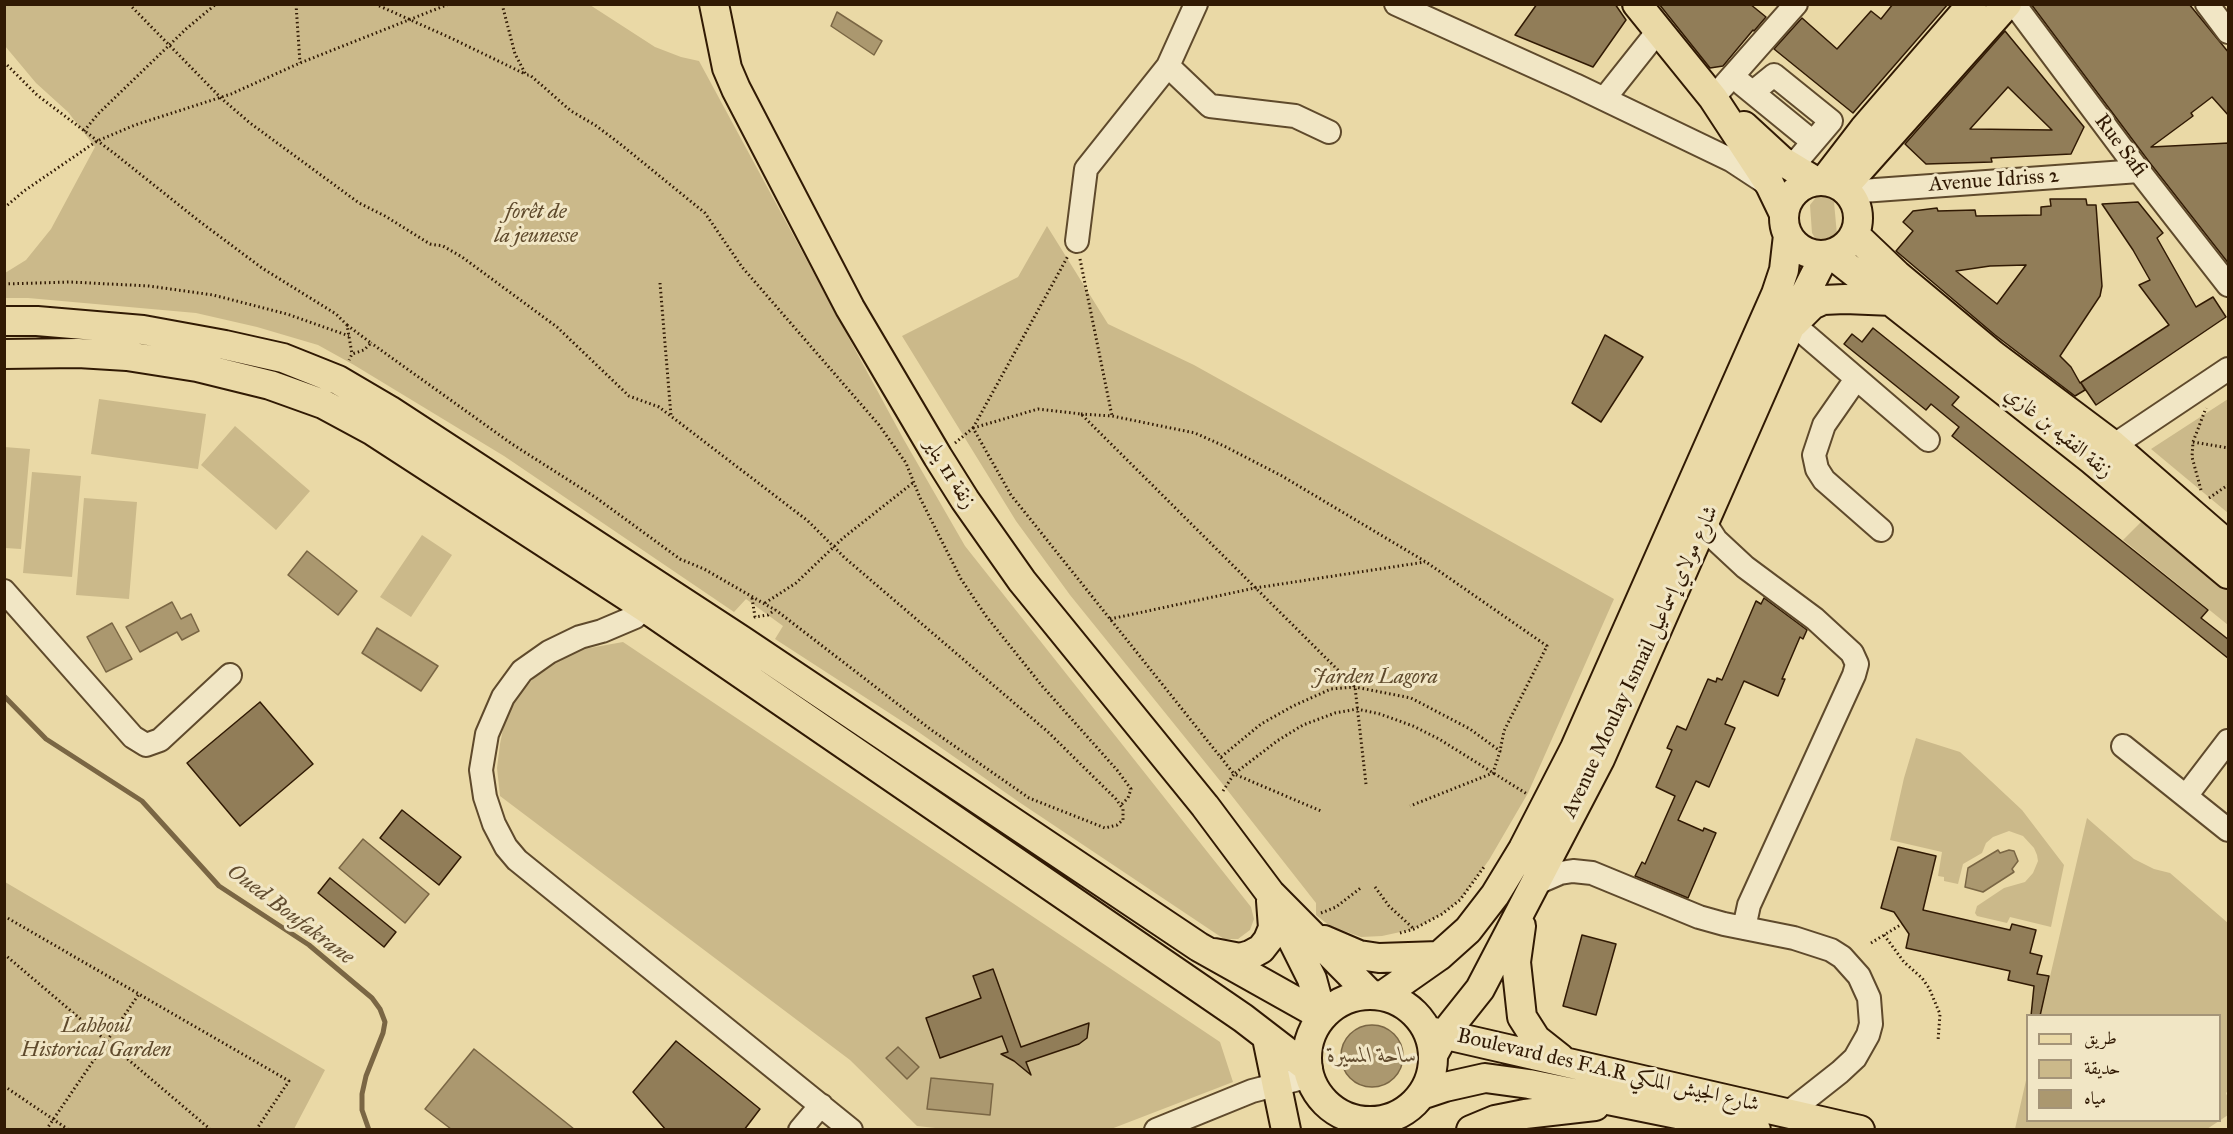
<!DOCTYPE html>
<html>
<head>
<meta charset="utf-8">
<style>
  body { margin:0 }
  #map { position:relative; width:2233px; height:1134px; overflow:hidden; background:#ead9a6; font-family:"IM FELL Great Primer",Amiri,serif }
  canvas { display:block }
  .frame { position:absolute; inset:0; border:6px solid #311a04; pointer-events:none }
  .legend { position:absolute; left:2026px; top:1014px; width:195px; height:108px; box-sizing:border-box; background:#f1e6c5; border:2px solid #a49478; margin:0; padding:8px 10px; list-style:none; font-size:18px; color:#311a04 }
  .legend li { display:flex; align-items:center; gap:12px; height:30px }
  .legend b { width:30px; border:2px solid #a49478 }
</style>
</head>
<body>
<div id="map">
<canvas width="2233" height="1134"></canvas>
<div class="frame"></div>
<ul class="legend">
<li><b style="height:8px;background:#ead9a6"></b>طريق</li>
<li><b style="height:16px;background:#cbb98a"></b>حديقة</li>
<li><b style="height:16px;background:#ab986f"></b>مياه</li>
</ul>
</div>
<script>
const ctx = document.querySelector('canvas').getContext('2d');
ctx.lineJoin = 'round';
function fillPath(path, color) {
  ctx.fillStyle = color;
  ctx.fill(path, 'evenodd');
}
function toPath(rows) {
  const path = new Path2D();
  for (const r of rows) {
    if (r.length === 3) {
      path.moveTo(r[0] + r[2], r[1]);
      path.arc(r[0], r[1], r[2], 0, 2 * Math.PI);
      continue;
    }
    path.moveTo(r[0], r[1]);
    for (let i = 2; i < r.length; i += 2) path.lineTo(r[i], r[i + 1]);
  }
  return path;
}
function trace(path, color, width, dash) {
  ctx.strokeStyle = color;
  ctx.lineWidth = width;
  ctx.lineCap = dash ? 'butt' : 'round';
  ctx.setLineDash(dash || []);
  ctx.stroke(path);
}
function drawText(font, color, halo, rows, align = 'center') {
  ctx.font = font + ' "IM FELL Great Primer",Amiri,serif';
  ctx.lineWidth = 6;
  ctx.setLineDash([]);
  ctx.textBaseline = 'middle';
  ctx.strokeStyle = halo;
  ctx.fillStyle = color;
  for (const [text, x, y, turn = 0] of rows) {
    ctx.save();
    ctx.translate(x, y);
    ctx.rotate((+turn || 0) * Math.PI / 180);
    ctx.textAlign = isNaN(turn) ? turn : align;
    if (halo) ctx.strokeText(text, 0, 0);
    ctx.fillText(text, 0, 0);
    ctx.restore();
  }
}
fillPath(toPath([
  [5,4,590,5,655,47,681,57,699,61,904,440,965,546,1251,907,1254,919,1250,930,1238,939,1224,939,1019,802,917,731,775,639,783,626,746,599,734,612,504,456,354,365,318,345,257,327,196,313,28,298,5,298,5,273,26,260,51,229,95,147,68,112,36,83,5,46],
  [1825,195,1834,202,1837,235,1833,241,1818,243,1812,233,1810,205,1817,196],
  [1047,226,1108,324,1194,365,1614,599,1528,793,1489,860,1460,900,1442,914,1414,929,1382,936,1361,937,1330,926,1316,915,1316,903,1221,782,1070,595,1016,521,902,336,1018,277],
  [99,399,206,414,198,469,91,454],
  [2228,399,2228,513,2151,449],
  [235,426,310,491,276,530,201,465],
  [4,447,30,449,21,549,5,548],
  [32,472,81,476,72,577,23,573],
  [84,498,137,502,129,599,76,595],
  [2144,519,2216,576,2228,590,2228,625,2123,540],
  [422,535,452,555,411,617,380,597],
  [623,642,1220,1042,1233,1082,1111,1129,954,1130,917,1126,850,1060,500,796,497,768,500,744,504,724,513,705,521,693,534,678,568,655,584,649],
  [1916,738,1960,752,2022,810,2064,865,2051,927,2010,917,2007,923,1977,916,1975,913,1977,906,2004,888,2025,882,2033,873,2038,861,2037,855,2034,848,2023,836,2009,831,1993,837,1986,843,1982,853,1963,864,1958,884,1944,881,1944,877,1938,876,1942,852,1890,840,1904,778],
  [2087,818,2134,859,2154,869,2170,873,2228,923,2228,1091,2226,1093,2228,1098,2228,1115,2207,1129,2015,1129,2027,1076,2028,1120,2220,1120,2220,1016,2041,1015],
  [5,882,325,1070,294,1129,5,1129]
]), '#cbb98a');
const water = toPath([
  [837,12,882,41,874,55,831,26,837,12],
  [307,551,357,591,338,615,288,575,307,551],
  [172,602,181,619,191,614,199,631,182,640,177,632,140,652,126,627,172,602],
  [112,623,132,659,106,672,87,637,112,623],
  [377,628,438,666,421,691,362,653,377,628],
  [363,839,429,894,405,923,339,868,363,839],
  [1998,850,2000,853,2009,850,2014,851,2018,861,2012,869,2014,872,1983,892,1965,887,1968,868,1998,850],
  [1372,1056,31],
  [898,1047,919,1067,907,1079,886,1058,898,1047],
  [474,1049,574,1129,451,1129,425,1109,474,1049],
  [931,1078,993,1084,990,1115,927,1109,931,1078]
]);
fillPath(water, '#ab986f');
trace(water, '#7a6644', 1.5);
trace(toPath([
  [4,696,46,739,142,801,219,886,309,945,372,998,380,1009,385,1022,383,1033,366,1076,362,1094,362,1110,369,1130]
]), '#7a6644', 5);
const building = toPath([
  [1537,4,1615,4,1626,20,1593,67,1515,35,1537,4],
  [1659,4,1750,4,1766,17,1754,31,1753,30,1723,66,1710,68,1659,4],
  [1893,4,1948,4,1853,113,1774,49,1802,18,1837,49,1871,11,1881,19,1893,4],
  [2031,4,2189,4,2229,53,2229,116,2212,97,2191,113,2193,116,2151,147,2229,143,2229,264,2150,163,2031,4],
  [2005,31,2084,127,2071,154,1991,158,1992,162,1926,164,1905,144,2005,31],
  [2008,87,2052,130,1970,129,2008,87],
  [2050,199,2086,199,2087,205,2096,205,2102,286,2100,296,2060,356,2071,367,2080,383,2169,325,2139,285,2150,280,2133,250,2102,204,2138,202,2163,233,2157,238,2196,307,2213,297,2226,317,2096,405,2081,383,2085,390,2075,396,1995,335,1896,251,1913,231,1903,222,1913,211,1937,208,1938,211,1975,210,1976,216,2041,215,2041,207,2051,206,2050,199],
  [2026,265,1997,304,1956,271,1990,266,2026,265],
  [1873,328,1959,397,1952,405,2208,610,2201,618,2229,640,2229,659,1952,436,1959,427,1931,404,1926,410,1844,344,1852,334,1862,342,1873,328],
  [1605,335,1643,357,1601,422,1572,403,1605,335],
  [1764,598,1807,630,1803,639,1800,637,1782,679,1785,679,1778,696,1744,681,1725,724,1735,728,1709,787,1696,781,1678,820,1703,831,1704,828,1716,833,1688,898,1635,876,1642,862,1645,864,1675,796,1656,787,1672,750,1667,748,1677,726,1686,730,1708,679,1716,682,1717,678,1722,680,1756,601,1761,604,1764,598],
  [260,702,313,764,240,826,187,763,260,702],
  [402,810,461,857,439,885,380,838,402,810],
  [1898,847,1936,856,1923,910,2010,930,2012,924,2036,930,2030,953,2042,956,2037,974,2049,976,2040,1016,2031,1016,2034,986,2008,980,2010,971,1906,948,1909,934,1894,912,1881,908,1898,847],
  [330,878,396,932,384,947,318,893,330,878],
  [1582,935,1616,944,1596,1015,1563,1006,1582,935],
  [993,969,1021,1047,1089,1023,1087,1038,1079,1044,1026,1062,1031,1075,1014,1061,1001,1054,1008,1052,1002,1036,940,1058,926,1018,981,998,973,976,993,969],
  [676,1041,760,1109,744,1130,666,1130,633,1092,676,1041]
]);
fillPath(building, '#917d58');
trace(building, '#311a04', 1.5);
const minor = toPath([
  [1396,4,1575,85,1731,160,1766,183],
  [2014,4,2139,171,2228,285],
  [2207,4,2228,32],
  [1168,66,1210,106,1295,116,1329,132],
  [1742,84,1813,142],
  [1753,92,1774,75,1831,121,1791,168],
  [1713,98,1796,4],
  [1604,99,1658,31],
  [1848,192,2139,171],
  [1077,241,1086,169,1168,66,1196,4],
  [1793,324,1928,440],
  [1856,379,1824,425,1814,455,1817,469,1824,480,1881,530],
  [2101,454,2228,369],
  [1705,523,1716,540,1745,567,1815,619,1852,653,1857,664,1854,675,1749,905,1744,928],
  [4,591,133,737,146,745,160,740,230,675],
  [653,596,635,617,602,631,580,637,549,652,522,671,503,697,487,734,481,770,485,797,494,824,506,847,517,860,851,1130],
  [2123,746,2228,830],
  [2186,796,2228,741],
  [1531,891,1537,883,1560,873,1573,871,1592,873,1699,917,1724,924,1794,938,1831,950,1842,957,1859,976,1869,998,1871,1024,1868,1035,1855,1058,1840,1072,1788,1113],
  [800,1130,821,1105],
  [1156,1130,1252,1091,1310,1076]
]);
const major = toPath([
  [714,4,727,68,736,89,850,308,938,457,965,500,1022,581,1205,806,1270,893,1371,995],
  [1637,4,1713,98,1770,185,1784,214],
  [1744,126,1782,161,1815,181],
  [1821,218,37],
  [1824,181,1864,129,1972,4],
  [1843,188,2007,4],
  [1855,235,1897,275,1993,355,2113,445,2228,545],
  [1831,254,2092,460,2228,574],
  [4,321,37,321,143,330,225,345,283,358,338,380,389,410,741,640,1199,947,1322,1016],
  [1794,323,1812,305,1823,300,1845,299,1893,301],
  [4,354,78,353,127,356,197,367,270,385,323,404,373,431,644,607,1243,1018,1308,1068],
  [1277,909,1312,979,1322,1016],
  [1521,926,1516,962,1522,1017,1536,1039,1560,1058],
  [1324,940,1359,955,1379,958,1439,956],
  [1214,953,1240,958,1250,955,1261,949,1268,940,1273,928,1271,901],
  [1370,1058,63],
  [1382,996,1439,956,1468,930,1495,895,1523,849,1575,748,1776,294,1784,270,1788,235],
  [1429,1031,1860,1130],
  [1267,1038,1286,1130],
  [1433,1055,1445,1033,1480,989,1600,759,1802,300,1825,255],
  [1421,1095,1445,1087,1485,1078,1529,1084,1756,1130],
  [1471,1130,1495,1120,1525,1114,1595,1106]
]);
trace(minor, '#5f4a2c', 26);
trace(major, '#311a04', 32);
trace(toPath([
  [129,4,221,98,250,123,359,203,385,216,430,244,443,246,462,257,557,327,629,396,659,407,808,521,845,558,1048,732,1116,799,1123,809,1123,820,1117,825,1105,828,1029,798,930,729,777,611,704,569,680,559,595,497,512,444,371,343],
  [296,4,300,63],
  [375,4,453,39,525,74],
  [502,4,515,54,526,75,530,75,571,111,595,125,619,143,705,213,742,267,879,425,906,463,920,498,961,579,986,616,1043,687,1117,770,1131,789,1128,798,1120,806],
  [4,62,37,95,115,154,199,221,262,268,336,314,347,325,352,354],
  [84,131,98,114,186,29,216,4],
  [4,208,24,191,97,141,135,125,231,94,300,63,449,4],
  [1080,259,1112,416],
  [660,283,671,416],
  [4,284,70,282,149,286,213,295,287,314,349,336],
  [347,325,371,343,364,350,352,354,349,360],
  [1081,414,1112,416,1195,433,1224,446,1282,476,1426,562,1547,646,1504,731,1500,751],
  [973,428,1038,409,1081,414,1355,687,1366,784],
  [973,428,1068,256],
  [2193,442,2228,448],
  [955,443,973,428,1011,495,1234,774,1277,741,1303,725,1335,713,1357,709,1380,714,1413,726,1439,739,1527,794],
  [2201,490,2192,457,2193,442,2206,408],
  [2209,498,2228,485],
  [752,598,755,617,768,615,775,610],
  [765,603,796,583,843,538,914,482],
  [1110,619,1255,588,1425,562],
  [1221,757,1261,724,1293,706,1331,689,1355,687,1411,698,1470,729,1500,751,1493,773,1410,806],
  [1223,791,1234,774,1321,811],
  [1375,887,1389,906,1414,929],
  [1321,913,1336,907,1362,887],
  [4,916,289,1081,256,1130],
  [1400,933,1414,929,1442,914,1460,900,1484,867],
  [1884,935,1904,962,1922,978,1929,988,1940,1014,1938,1041],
  [1871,943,1902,924],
  [4,954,211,1130],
  [4,1086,69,1130],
  [46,1130,139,994]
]), '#311a04', 3, [1.5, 3]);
trace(minor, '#f1e6c5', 22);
trace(major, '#ead9a6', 28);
drawText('21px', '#311a04', '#f1e6c5', [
  ["Rue Safi",2120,146,53],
  ["Avenue Idriss 2",1994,181,-4],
  ["زنقة الفقيه بن غازي",2058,433,39],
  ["زنقة 11 يناير",949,474,58],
  ["Avenue Moulay Ismail شارع مولاي إسماعيل",1641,662,-65],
  ["Boulevard des F.A.R شارع الجيش الملكي",1608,1071,13]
]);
drawText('italic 21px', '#5f4a2c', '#f1e6c5', [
  ["forêt de",536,213],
  ["la jeunesse",536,237],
  ["Jarden Lagora",1375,678],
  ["Lahboul",96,1027],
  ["Historical Garden",96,1051]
]);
drawText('italic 22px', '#624c2f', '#f1e6c5', [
  ["Oued Boufakrane",290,915,37],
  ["ساحة المسيرة",1372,1057]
]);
</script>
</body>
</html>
